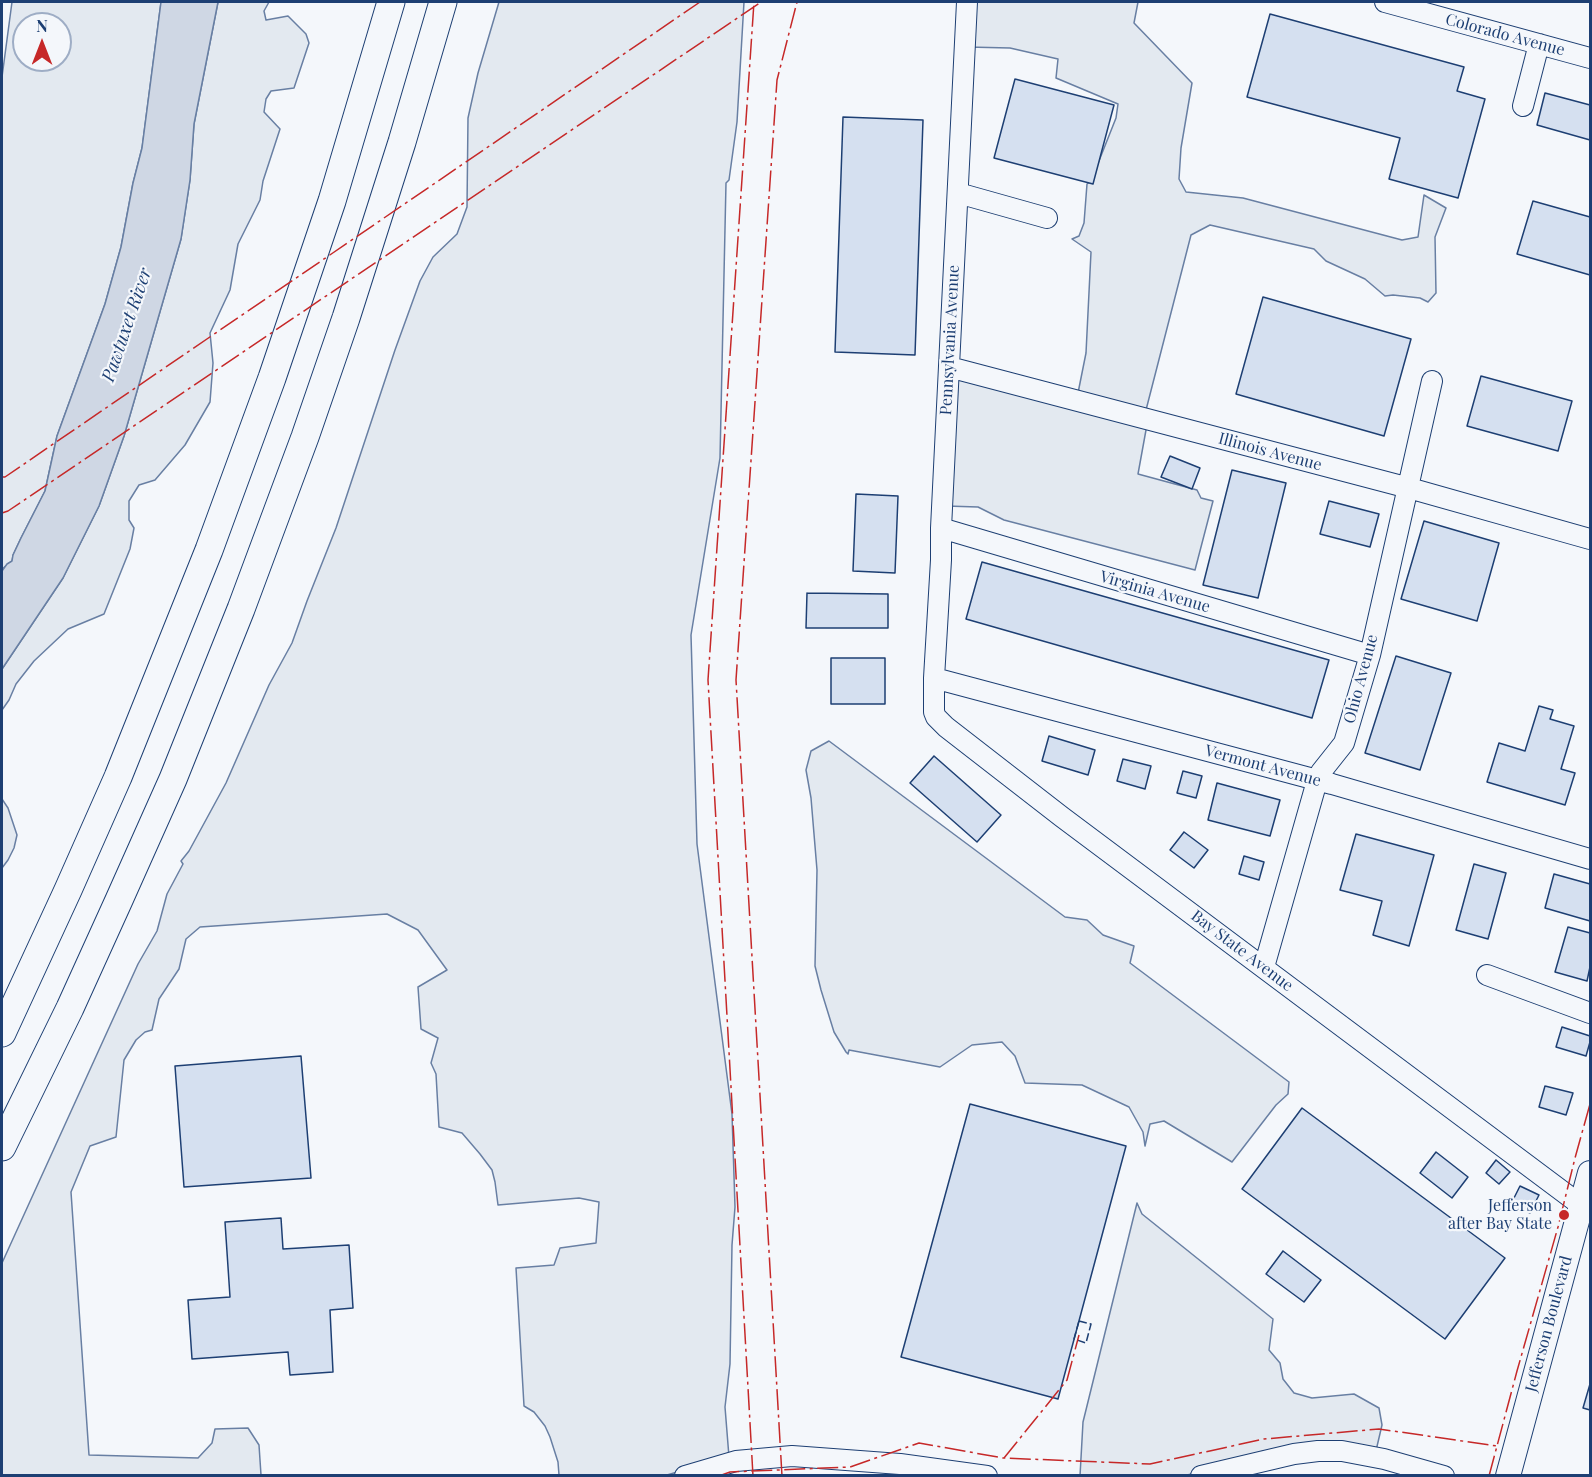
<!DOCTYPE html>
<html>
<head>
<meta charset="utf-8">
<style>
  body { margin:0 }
  #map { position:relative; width:1592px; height:1477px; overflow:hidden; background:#f4f7fb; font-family:"Playfair Display",serif }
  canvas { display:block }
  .frame { position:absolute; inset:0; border:3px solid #1d3f73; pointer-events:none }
  .north { position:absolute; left:12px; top:12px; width:60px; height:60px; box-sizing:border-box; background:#f4f7fb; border:2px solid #9eadc5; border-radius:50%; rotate:0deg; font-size:16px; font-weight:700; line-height:24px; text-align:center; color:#1d3f73 }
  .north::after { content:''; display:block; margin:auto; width:21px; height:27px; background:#c62828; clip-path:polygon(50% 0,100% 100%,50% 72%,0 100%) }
</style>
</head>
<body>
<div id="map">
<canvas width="1592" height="1477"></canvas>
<div class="frame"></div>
<div class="north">N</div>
</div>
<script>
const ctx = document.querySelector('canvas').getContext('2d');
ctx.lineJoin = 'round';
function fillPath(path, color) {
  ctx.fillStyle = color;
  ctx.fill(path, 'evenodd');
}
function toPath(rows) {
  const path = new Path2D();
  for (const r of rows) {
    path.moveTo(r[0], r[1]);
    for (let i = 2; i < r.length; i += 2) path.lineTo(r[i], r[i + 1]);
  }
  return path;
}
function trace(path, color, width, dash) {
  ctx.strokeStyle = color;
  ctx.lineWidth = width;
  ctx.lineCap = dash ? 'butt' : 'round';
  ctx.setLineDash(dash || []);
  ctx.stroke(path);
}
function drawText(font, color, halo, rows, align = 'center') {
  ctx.font = font + ' "Playfair Display",serif';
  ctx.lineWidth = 4.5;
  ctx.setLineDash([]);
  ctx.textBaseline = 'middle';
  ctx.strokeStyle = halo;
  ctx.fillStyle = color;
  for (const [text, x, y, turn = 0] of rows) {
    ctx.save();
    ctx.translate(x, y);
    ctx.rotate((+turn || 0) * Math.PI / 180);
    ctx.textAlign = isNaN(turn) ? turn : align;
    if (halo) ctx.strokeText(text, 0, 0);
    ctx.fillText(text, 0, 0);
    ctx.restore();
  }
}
const green = toPath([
  [12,2,161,2,142,148,133,183,121,247,105,304,57,436,45,491,21,538,13,555,12,561,2,569,2,571,2,77,12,2],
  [24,24,60,24,60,60,24,60,24,24],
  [218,2,269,2,264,11,266,20,288,16,306,34,309,43,294,88,271,91,266,99,264,112,280,129,263,181,260,200,238,244,230,290,210,333,213,363,210,402,185,445,155,480,139,485,129,501,129,520,134,528,130,549,104,614,68,629,34,661,16,684,9,700,2,710,2,669,63,578,99,506,124,436,181,239,190,180,194,124,218,2],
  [499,2,744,2,737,122,729,180,726,183,720,458,691,635,697,844,732,1114,735,1207,732,1245,730,1364,725,1407,729,1457,667,1475,559,1475,558,1462,550,1437,545,1426,534,1412,524,1406,516,1268,554,1265,560,1248,596,1243,599,1202,579,1198,498,1205,495,1182,492,1170,480,1154,462,1133,439,1127,436,1074,431,1063,438,1038,421,1029,418,987,447,970,418,930,387,914,200,927,186,939,179,969,159,999,152,1030,145,1032,136,1040,124,1060,116,1137,90,1146,71,1192,89,1455,198,1458,212,1443,215,1429,248,1428,259,1445,261,1475,2,1476,2,1263,138,964,157,931,167,894,183,864,181,861,189,851,226,783,269,685,292,643,307,601,336,528,395,350,420,281,433,257,457,234,467,207,468,118,478,73,499,2],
  [967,2,1138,2,1134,23,1192,83,1181,148,1179,179,1186,192,1243,198,1402,240,1418,237,1424,195,1446,208,1435,237,1436,293,1428,302,1420,298,1393,295,1385,296,1365,279,1326,261,1314,249,1210,225,1191,235,1146,410,1148,419,1138,474,1197,490,1201,498,1213,501,1195,570,1004,520,978,507,946,506,950,370,1077,398,1086,353,1091,252,1072,239,1079,236,1084,223,1087,184,1091,181,1116,118,1118,104,1056,78,1058,59,1010,48,967,47,967,2],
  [829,741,1065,917,1087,920,1103,935,1134,946,1130,963,1289,1082,1288,1094,1276,1105,1232,1162,1164,1121,1150,1124,1145,1146,1143,1132,1129,1107,1082,1085,1025,1083,1015,1056,1002,1042,972,1045,940,1067,849,1050,848,1054,846,1052,834,1032,821,990,815,966,817,870,811,798,806,770,811,751,829,741],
  [2,799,8,808,17,835,14,848,8,860,2,868,2,799],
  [1137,1203,1142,1214,1273,1319,1269,1350,1280,1363,1283,1379,1294,1393,1312,1398,1354,1394,1379,1408,1382,1425,1375,1455,1297,1451,1187,1475,1080,1476,1083,1422,1137,1203]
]);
fillPath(green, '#e3e9f0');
trace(green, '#687fa3', 1.5);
const water = toPath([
  [161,2,218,2,194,124,190,180,181,239,124,436,99,506,63,578,2,669,2,571,7,564,12,561,13,555,21,538,45,491,57,436,105,304,121,247,133,183,142,148,161,2]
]);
fillPath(water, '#cfd7e4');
trace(water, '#687fa3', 1.5);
const building = toPath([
  [1270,14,1464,67,1457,91,1485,99,1458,198,1389,179,1400,138,1247,97,1270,14],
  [1015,79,1114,105,1093,184,994,158,1015,79],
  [1545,93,1590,105,1590,140,1537,125,1545,93],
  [843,117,923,120,915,355,835,352,843,117],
  [1533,201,1590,217,1590,275,1517,254,1533,201],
  [1263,297,1411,339,1384,436,1236,394,1263,297],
  [1481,376,1572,401,1558,451,1467,426,1481,376],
  [1170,456,1200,468,1192,489,1161,477,1170,456],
  [1232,470,1286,483,1258,598,1203,585,1232,470],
  [856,494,898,496,895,573,853,571,856,494],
  [1329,501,1379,514,1370,547,1320,534,1329,501],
  [1424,521,1499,543,1477,621,1401,599,1424,521],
  [982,562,1329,660,1312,718,966,619,982,562],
  [807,593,888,594,888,628,806,628,807,593],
  [1396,656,1451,673,1420,770,1365,753,1396,656],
  [831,658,885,658,885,704,831,704,831,658],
  [1539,706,1553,710,1550,719,1574,726,1561,769,1575,773,1565,805,1487,782,1499,743,1525,751,1539,706],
  [1049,736,1095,750,1088,775,1042,761,1049,736],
  [934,756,1001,815,977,842,910,783,934,756],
  [1123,759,1151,766,1145,789,1117,781,1123,759],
  [1183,771,1202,776,1196,798,1177,793,1183,771],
  [1217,783,1280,800,1270,836,1208,820,1217,783],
  [1184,832,1208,850,1194,868,1170,850,1184,832],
  [1356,834,1434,855,1409,946,1373,935,1382,901,1340,890,1356,834],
  [1244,856,1264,862,1259,880,1239,874,1244,856],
  [1474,864,1506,873,1488,939,1456,930,1474,864],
  [1554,874,1590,884,1590,921,1545,908,1554,874],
  [1568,927,1590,933,1590,967,1587,981,1555,972,1568,927],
  [1562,1027,1590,1036,1590,1042,1586,1056,1556,1047,1562,1027],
  [301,1056,311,1178,184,1187,175,1066,301,1056],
  [1545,1086,1573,1093,1566,1115,1539,1107,1545,1086],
  [970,1104,1126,1146,1058,1399,901,1357,970,1104],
  [1302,1108,1505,1258,1445,1339,1242,1189,1302,1108],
  [1436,1152,1468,1177,1452,1198,1420,1173,1436,1152],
  [1496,1160,1510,1172,1499,1184,1486,1173,1496,1160],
  [1520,1186,1539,1195,1530,1213,1511,1204,1520,1186],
  [281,1218,283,1249,349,1245,353,1308,330,1310,333,1372,290,1375,288,1352,192,1359,188,1300,230,1297,225,1222,281,1218],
  [1283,1251,1321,1280,1304,1302,1266,1274,1283,1251],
  [1590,1384,1590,1410,1583,1408,1590,1384]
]);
fillPath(building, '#d5e0f0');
trace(building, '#1d3f73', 1.5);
const minor = toPath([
  [967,2,941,528,941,560,934,678,934,712,936,717,946,727,1062,817,1582,1206],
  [1385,2,1590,58],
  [1523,106,1539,44],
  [958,193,1047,218],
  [949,367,1409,488,1590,539],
  [941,528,1370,655],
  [934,678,1332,784,1590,859],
  [1264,967,1317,781,1321,772,1344,743,1370,655,1432,381],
  [1487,975,1590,1013],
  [685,1476,736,1461,792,1456,900,1464,987,1476],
  [1201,1476,1294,1454,1318,1451,1342,1451,1384,1459,1444,1476]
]);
const major = toPath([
  [1508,1476,1590,1173]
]);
const highway = toPath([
  [2,1033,68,890,118,777,209,550,272,378,332,201,391,2],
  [2,1147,70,1008,119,900,173,779,241,609,305,437,346,318,402,142,443,2]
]);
trace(minor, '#1d3f73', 22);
trace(major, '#1d3f73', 26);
trace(highway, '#1d3f73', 29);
trace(minor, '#f4f7fb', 20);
trace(major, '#f4f7fb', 24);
trace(highway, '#f4f7fb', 27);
trace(toPath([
  [1079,1321,1091,1324,1086,1343,1074,1339,1079,1321]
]), '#1d3f73', 1.5, [8, 3]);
trace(toPath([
  [2,477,5,477,700,2],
  [2,513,8,511,761,2],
  [1004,1458,1067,1380,1079,1335],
  [719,1476,730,1472,850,1467,919,1443,1003,1458,1150,1464,1264,1439,1379,1429,1497,1446],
  [753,1476,708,680,754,2],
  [782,1476,736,680,777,80,797,2],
  [1489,1476,1517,1371,1558,1227,1575,1158,1590,1104]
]), '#c62828', 1.5, [21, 4.5, 3, 4.5]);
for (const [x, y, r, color] of [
  [1564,1215,6,"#c62828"]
]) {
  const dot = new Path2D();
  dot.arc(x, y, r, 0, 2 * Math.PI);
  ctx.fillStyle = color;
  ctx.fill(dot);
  trace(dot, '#f4f7fb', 2);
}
drawText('16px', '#1d3f73', '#f4f7fb', [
  ["Colorado Avenue",1505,35,15],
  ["Pennsylvania Avenue",950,340,-87],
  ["Illinois Avenue",1270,452,15],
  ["Virginia Avenue",1155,592,16],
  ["Ohio Avenue",1361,679,-75],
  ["Vermont Avenue",1263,766,15],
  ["Bay State Avenue",1242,951,37],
  ["Jefferson Boulevard",1549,1324,-75]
]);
drawText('16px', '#1d3f73', '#f4f7fb', [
  ["Jefferson",1552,1206],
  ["after Bay State",1552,1224]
], 'right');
drawText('italic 18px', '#1d3f73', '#f4f7fb', [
  ["Pawtuxet River",127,325,-71]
]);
</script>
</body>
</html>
